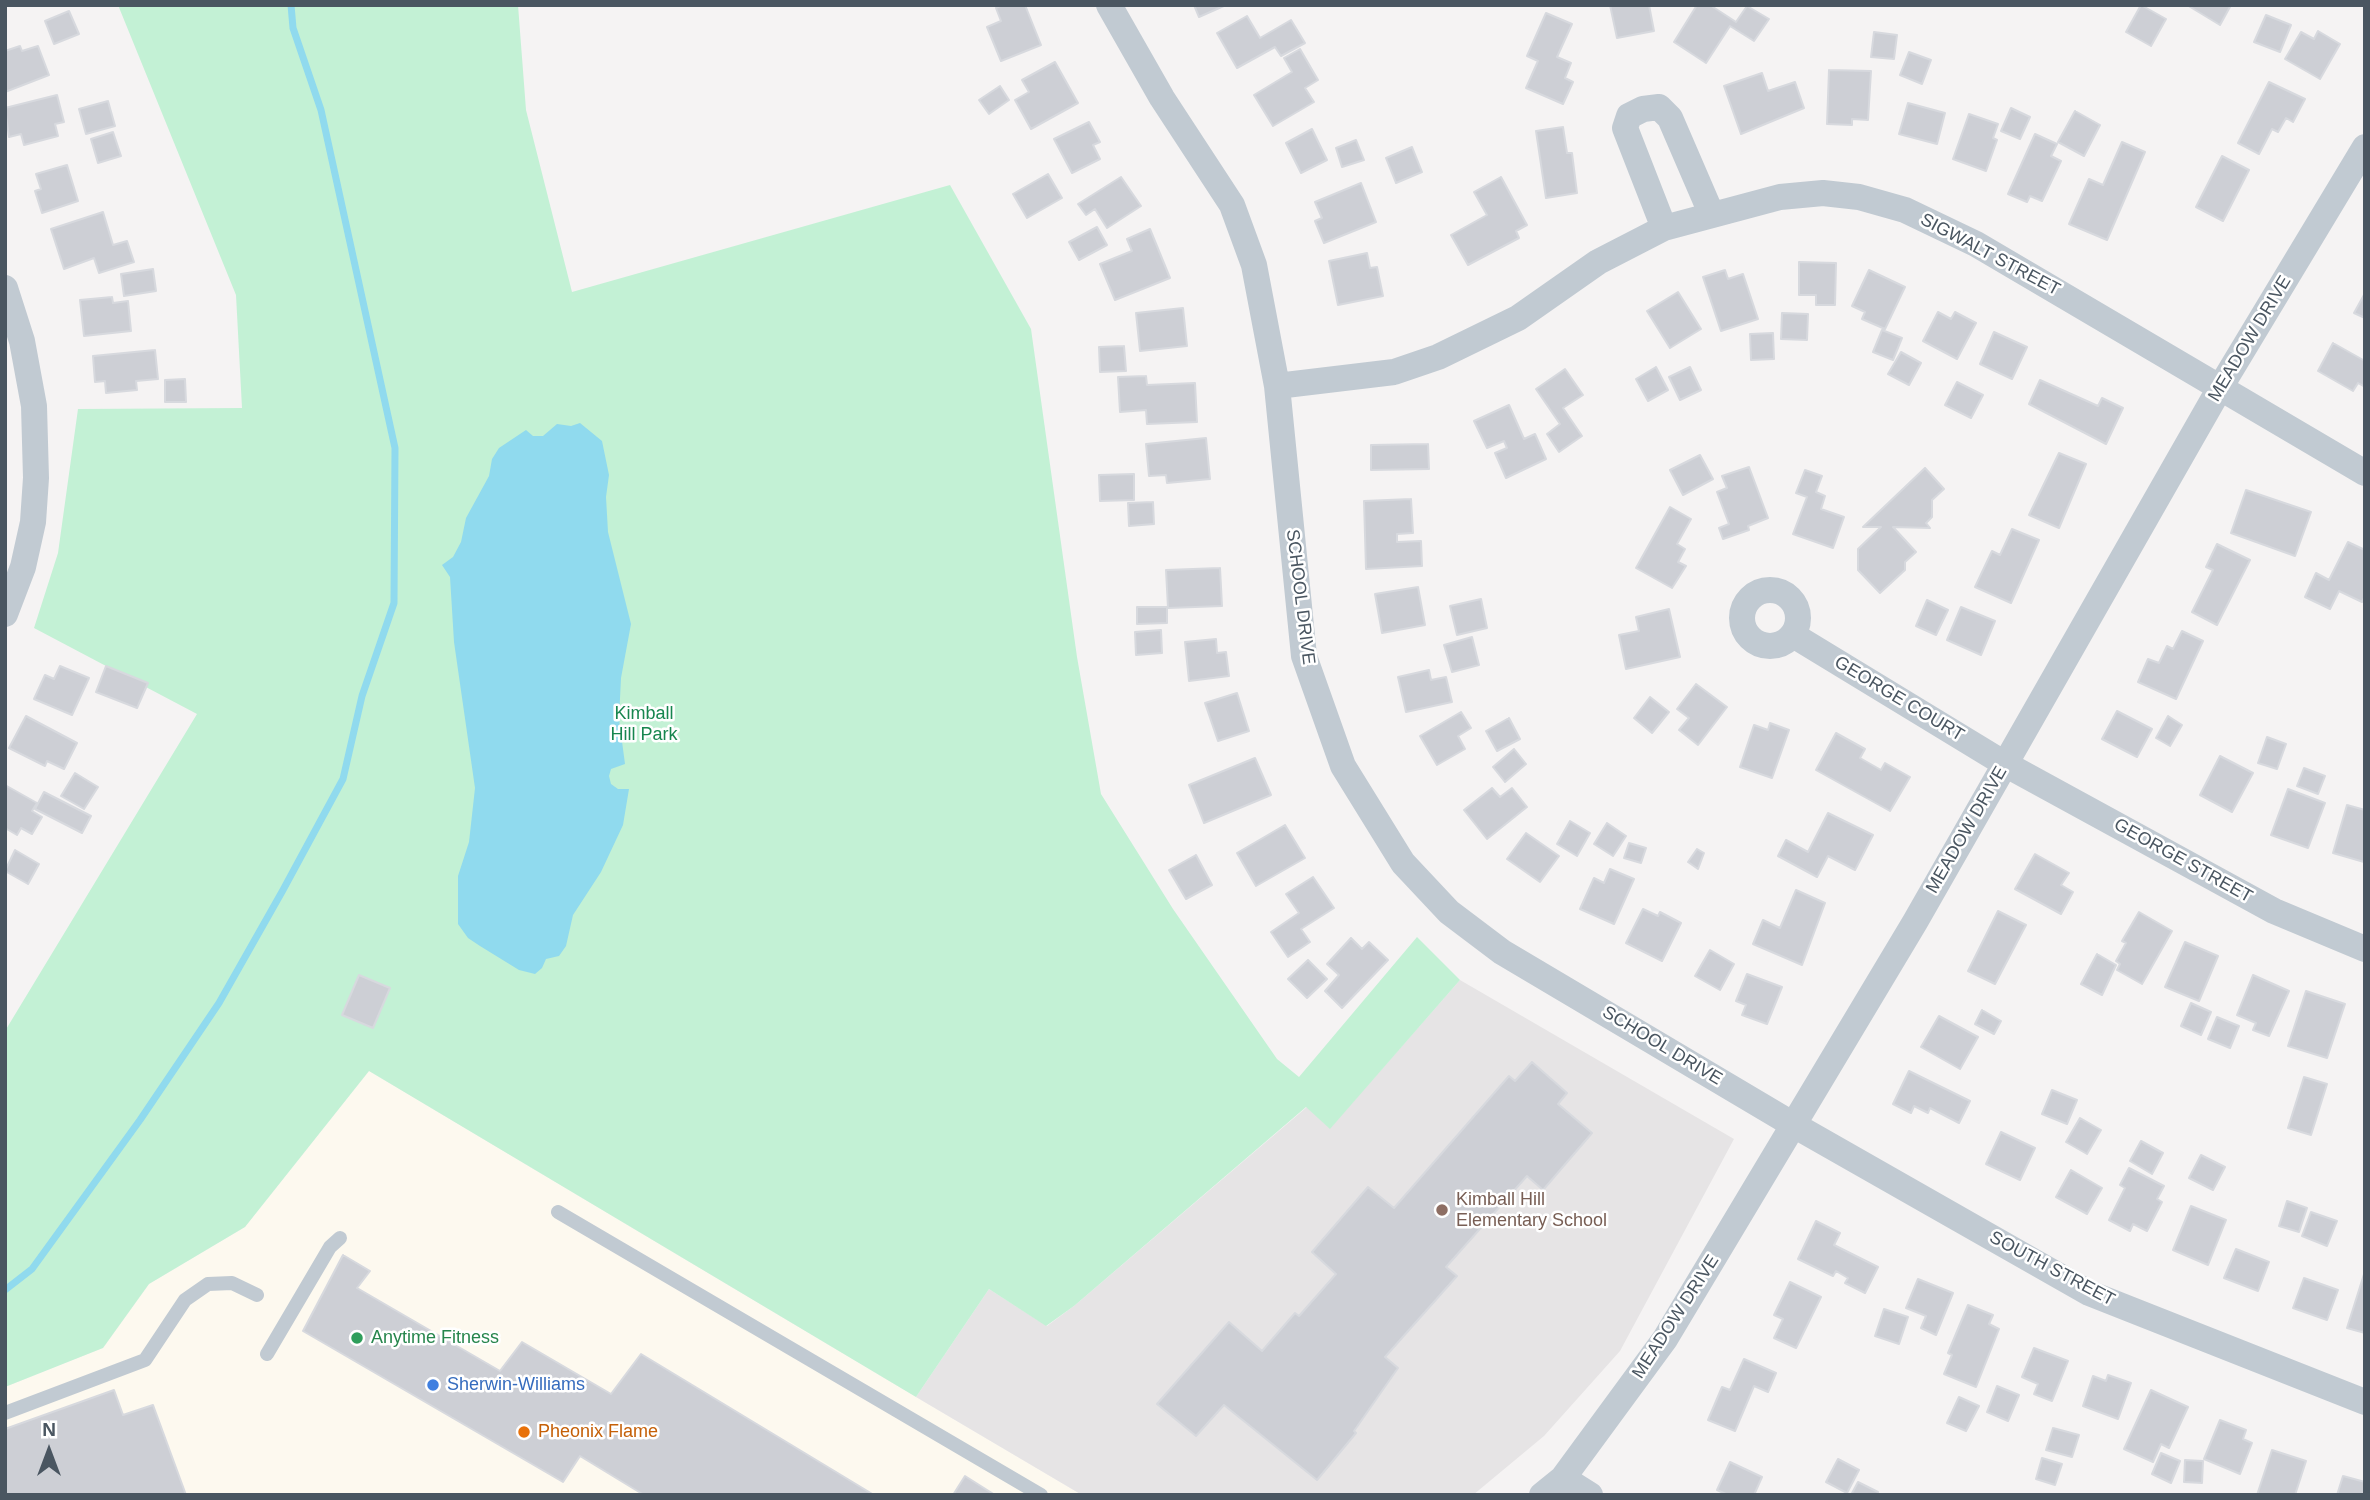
<!DOCTYPE html>
<html>
<head>
<meta charset="utf-8">
<style>
  body { margin:0 }
  #map { position:relative; width:2370px; height:1500px; overflow:hidden; background:#f5f3f3; font-family:Helvetica,sans-serif }
  canvas { display:block }
  .frame { position:absolute; inset:0; border:7px solid #4a5661; pointer-events:none }
  .north { position:absolute; left:14px; top:1416px; width:70px; height:70px; -webkit-text-stroke:5px #fff; paint-order:stroke; rotate:0deg; font-size:19px; font-weight:700; line-height:28px; text-align:center; color:#4a5661 }
  .north::after { content:''; display:block; margin:auto; width:24px; height:32px; background:#4a5661; clip-path:polygon(50% 0,100% 100%,50% 72%,0 100%) }
</style>
</head>
<body>
<div id="map">
<canvas width="2370" height="1500"></canvas>
<div class="frame"></div>
<div class="north">N</div>
</div>
<script>
const ctx = document.querySelector('canvas').getContext('2d');
ctx.lineJoin = 'round';
function fillPath(path, color) {
  ctx.fillStyle = color;
  ctx.fill(path, 'evenodd');
}
function toPath(rows) {
  const path = new Path2D();
  for (const r of rows) {
    if (r.length === 3) {
      path.moveTo(r[0] + r[2], r[1]);
      path.arc(r[0], r[1], r[2], 0, 2 * Math.PI);
      continue;
    }
    path.moveTo(r[0], r[1]);
    for (let i = 2; i < r.length; i += 2) path.lineTo(r[i], r[i + 1]);
  }
  return path;
}
function trace(path, color, width, dash) {
  ctx.strokeStyle = color;
  ctx.lineWidth = width;
  ctx.lineCap = dash ? 'butt' : 'round';
  ctx.setLineDash(dash || []);
  ctx.stroke(path);
}
function drawText(font, color, halo, rows, align = 'center') {
  ctx.font = font + ' Helvetica,sans-serif';
  ctx.lineWidth = 5;
  ctx.setLineDash([]);
  ctx.textBaseline = 'middle';
  ctx.strokeStyle = halo;
  ctx.fillStyle = color;
  for (const [text, x, y, turn = 0] of rows) {
    ctx.save();
    ctx.translate(x, y);
    ctx.rotate((+turn || 0) * Math.PI / 180);
    ctx.textAlign = isNaN(turn) ? turn : align;
    if (halo) ctx.strokeText(text, 0, 0);
    ctx.fillText(text, 0, 0);
    ctx.restore();
  }
}
fillPath(toPath([
  [369,1071,916,1397,1082,1495,5,1495,5,1387,103,1348,149,1284,245,1227]
]), '#fdf9ef');
fillPath(toPath([
  [1460,980,1734,1139,1620,1351,1544,1436,1473,1495,1082,1495,916,1397,989,1289,1047,1326,1074,1306,1307,1107,1330,1128]
]), '#e6e4e5');
fillPath(toPath([
  [118,5,518,5,526,110,572,292,950,185,1031,329,1077,657,1101,794,1173,909,1277,1059,1299,1077,1417,937,1460,980,1330,1129,1306,1107,1074,1306,1046,1326,989,1289,916,1397,369,1071,245,1227,149,1284,103,1348,5,1387,5,1031,197,714,34,628,58,553,78,409,242,408,236,295]
]), '#c3f1d5');
fillPath(toPath([
  [580,423,602,441,609,475,606,497,608,532,631,624,621,678,619,719,625,764,611,769,609,776,611,784,618,789,629,789,623,825,601,872,573,915,566,946,559,956,546,959,542,968,535,974,519,970,480,946,468,938,458,924,458,876,469,842,475,788,454,642,450,577,442,565,453,557,461,542,466,518,489,476,492,459,499,448,526,430,533,436,543,436,557,424,571,426]
]), '#90daee');
trace(toPath([
  [5,1290,32,1269,140,1120,219,1003,283,890,343,779,362,696,394,603,395,448,321,110,293,28,291,5]
]), '#90daee', 7);
const building = toPath([
  [1002,5,1025,5,1041,45,1001,61,987,27,1001,21,996,8,1002,5],
  [1194,5,1226,5,1199,17,1194,5],
  [1610,5,1649,5,1654,31,1617,38,1610,5],
  [1697,5,1710,5,1736,22,1747,6,1769,19,1754,41,1730,26,1706,63,1674,42,1697,5],
  [2141,5,2166,19,2151,46,2126,32,2141,5],
  [2187,5,2231,5,2220,25,2187,5],
  [69,11,79,34,54,44,45,21,69,11],
  [1546,13,1572,24,1557,57,1571,63,1565,78,1573,82,1563,104,1526,88,1538,61,1527,56,1546,13],
  [2266,15,2291,25,2280,52,2254,42,2266,15],
  [1247,16,1260,38,1291,20,1305,43,1281,56,1275,47,1237,68,1217,33,1247,16],
  [2318,31,2340,44,2320,79,2285,59,2301,32,2314,39,2318,31],
  [1874,32,1897,35,1894,59,1871,57,1874,32],
  [20,46,22,51,38,46,49,75,5,92,5,51,20,46],
  [1300,49,1318,80,1305,88,1314,102,1273,126,1254,95,1292,72,1284,58,1300,49],
  [1909,52,1931,60,1922,84,1900,75,1909,52],
  [1055,62,1078,103,1031,129,1015,100,1029,92,1022,80,1055,62],
  [1829,70,1871,71,1868,120,1852,119,1852,125,1827,124,1829,70],
  [1762,73,1768,91,1795,82,1804,108,1741,134,1724,86,1762,73],
  [2269,82,2305,99,2293,122,2286,118,2278,132,2272,129,2259,154,2238,143,2269,82],
  [1000,86,1009,100,989,114,979,100,1000,86],
  [57,95,64,122,55,124,58,136,24,145,21,134,9,137,5,108,57,95],
  [108,101,115,126,86,134,79,109,108,101],
  [1908,103,1945,113,1937,144,1899,134,1908,103],
  [2011,108,2030,117,2020,139,2001,131,2011,108],
  [2075,111,2100,125,2084,156,2058,142,2075,111],
  [1969,114,1998,124,1993,138,1997,140,1986,171,1953,159,1969,114],
  [1089,122,1100,142,1093,145,1100,159,1072,173,1054,139,1089,122],
  [1563,127,1567,153,1572,153,1577,193,1546,198,1536,131,1563,127],
  [1312,129,1327,160,1301,173,1286,143,1312,129],
  [113,132,121,156,98,163,91,139,113,132],
  [2035,134,2057,144,2051,156,2061,161,2042,201,2030,196,2027,202,2008,194,2035,134],
  [1356,140,1364,160,1342,167,1336,148,1356,140],
  [2122,142,2145,152,2107,240,2069,224,2089,179,2103,185,2122,142],
  [1412,147,1422,172,1396,183,1386,158,1412,147],
  [2222,156,2249,170,2223,221,2196,207,2222,156],
  [67,165,78,201,42,213,35,191,41,189,36,174,67,165],
  [1048,174,1062,198,1027,218,1013,194,1048,174],
  [1121,177,1141,206,1107,228,1095,209,1086,215,1078,204,1121,177],
  [1501,177,1527,225,1516,231,1519,238,1468,265,1451,235,1487,215,1474,192,1501,177],
  [1361,183,1376,222,1324,243,1315,221,1322,218,1315,202,1361,183],
  [103,212,113,245,127,241,134,262,99,273,94,258,64,269,51,229,103,212],
  [1097,227,1107,245,1079,260,1069,242,1097,227],
  [1150,229,1170,278,1115,300,1100,264,1132,251,1127,239,1150,229],
  [1367,253,1370,268,1377,267,1383,296,1338,305,1329,261,1367,253],
  [1799,262,1836,263,1835,305,1816,305,1816,295,1799,295,1799,262],
  [153,269,156,291,124,296,121,274,153,269],
  [1725,270,1728,279,1743,274,1758,319,1721,331,1703,277,1725,270],
  [1869,270,1905,287,1885,329,1862,319,1865,312,1852,306,1869,270],
  [1678,292,1701,329,1670,348,1647,311,1678,292],
  [2365,293,2365,318,2354,313,2365,293],
  [112,297,113,303,128,301,131,331,84,336,80,300,112,297],
  [1183,308,1187,346,1140,351,1136,313,1183,308],
  [1938,312,1951,319,1955,312,1976,323,1957,359,1923,341,1938,312],
  [1782,313,1808,314,1807,340,1781,339,1782,313],
  [1882,330,1902,338,1893,360,1873,352,1882,330],
  [1994,332,2027,347,2012,379,1980,364,1994,332],
  [1773,333,1774,359,1751,360,1750,334,1773,333],
  [2333,343,2365,361,2365,387,2358,383,2353,391,2318,371,2333,343],
  [1124,346,1126,371,1100,372,1099,347,1124,346],
  [155,350,158,379,136,381,137,390,106,393,105,381,95,382,93,356,155,350],
  [1901,352,1921,363,1909,385,1888,374,1901,352],
  [1656,367,1668,390,1648,401,1636,379,1656,367],
  [1690,367,1701,390,1680,400,1669,377,1690,367],
  [1565,369,1583,395,1563,408,1582,436,1559,452,1547,434,1560,424,1536,389,1565,369],
  [1146,376,1147,385,1195,383,1197,422,1147,424,1146,410,1120,412,1118,377,1146,376],
  [185,379,186,402,165,402,165,380,185,379],
  [2040,380,2098,406,2102,398,2123,408,2106,444,2029,404,2040,380],
  [1957,382,1983,395,1971,418,1945,405,1957,382],
  [1509,405,1524,439,1535,434,1546,459,1506,478,1495,453,1507,448,1504,441,1487,448,1474,421,1509,405],
  [1206,438,1210,479,1167,483,1166,475,1149,476,1146,444,1206,438],
  [1428,444,1429,469,1371,470,1371,445,1428,444],
  [2059,453,2086,464,2059,528,2029,515,2059,453],
  [1700,455,1713,479,1683,495,1670,470,1700,455],
  [1749,467,1768,518,1748,526,1749,530,1723,539,1719,528,1729,524,1717,492,1727,488,1722,476,1749,467],
  [1925,468,1944,489,1932,500,1932,517,1926,523,1930,528,1893,527,1916,552,1905,562,1905,570,1880,593,1858,570,1858,549,1881,527,1863,527,1925,468],
  [1805,470,1822,476,1816,492,1825,496,1821,509,1844,517,1833,548,1793,534,1807,497,1796,493,1805,470],
  [1134,474,1134,500,1100,501,1099,475,1134,474],
  [2246,490,2311,512,2295,556,2231,533,2246,490],
  [1411,499,1413,533,1397,534,1397,542,1421,541,1422,566,1366,569,1364,501,1411,499],
  [1153,502,1154,524,1129,526,1128,503,1153,502],
  [1670,507,1691,519,1677,544,1685,549,1678,562,1686,566,1672,588,1636,568,1670,507],
  [2012,529,2039,540,2011,603,1975,587,1992,551,2000,555,2012,529],
  [2348,542,2365,550,2365,596,2362,602,2339,591,2330,609,2305,597,2316,573,2329,580,2348,542],
  [2217,544,2250,560,2217,625,2192,612,2213,570,2206,567,2217,544],
  [1220,568,1222,606,1168,608,1166,570,1220,568],
  [1418,587,1425,625,1382,633,1375,594,1418,587],
  [1481,599,1487,628,1457,635,1450,606,1481,599],
  [1927,600,1948,610,1936,635,1916,626,1927,600],
  [1137,607,1167,607,1167,623,1137,624,1137,607],
  [1961,607,1995,621,1981,655,1947,640,1961,607],
  [1669,609,1680,657,1626,669,1619,635,1639,631,1636,617,1669,609],
  [1161,630,1162,653,1136,655,1135,632,1161,630],
  [2182,631,2203,641,2176,699,2138,682,2148,659,2159,663,2167,646,2173,649,2182,631],
  [1472,637,1479,665,1452,672,1444,645,1472,637],
  [1216,639,1217,653,1226,652,1229,676,1189,681,1185,642,1216,639],
  [60,666,89,678,72,715,34,699,45,675,54,679,60,666],
  [106,666,148,683,137,708,96,692,106,666],
  [1429,670,1431,680,1446,677,1452,702,1406,712,1398,677,1429,670],
  [1696,684,1727,707,1698,745,1679,730,1689,718,1677,709,1696,684],
  [1237,693,1249,731,1218,741,1205,703,1237,693],
  [1650,697,1669,712,1652,733,1634,718,1650,697],
  [2117,711,2152,729,2137,757,2102,739,2117,711],
  [1461,712,1471,728,1458,736,1465,749,1437,765,1420,736,1461,712],
  [26,716,77,743,64,769,47,761,45,766,9,748,26,716],
  [2168,716,2182,725,2170,746,2156,738,2168,716],
  [1509,718,1520,739,1497,751,1486,731,1509,718],
  [1770,723,1789,730,1772,778,1740,767,1754,725,1768,730,1770,723],
  [1836,733,1865,749,1860,758,1881,770,1885,763,1910,777,1890,811,1816,770,1836,733],
  [2267,737,2286,744,2277,769,2258,763,2267,737],
  [1514,749,1526,764,1505,782,1493,767,1514,749],
  [2220,756,2253,773,2232,812,2200,795,2220,756],
  [1255,758,1271,795,1204,823,1189,785,1255,758],
  [2304,768,2325,776,2318,794,2297,786,2304,768],
  [75,773,98,787,84,809,61,796,75,773],
  [5,785,37,803,32,811,42,817,32,834,21,828,17,835,5,828,5,785],
  [1492,788,1500,797,1512,788,1527,807,1487,839,1464,810,1492,788],
  [2288,789,2325,803,2308,848,2271,835,2288,789],
  [44,792,91,816,82,833,35,809,44,792],
  [2347,805,2365,810,2364,862,2333,853,2347,805],
  [1828,813,1873,835,1855,870,1828,856,1817,877,1778,856,1786,840,1808,852,1828,813],
  [1570,821,1590,833,1577,856,1557,844,1570,821],
  [1607,823,1626,836,1613,856,1594,844,1607,823],
  [1285,825,1305,858,1256,886,1237,853,1285,825],
  [1526,833,1559,856,1540,882,1507,859,1526,833],
  [1629,843,1646,848,1641,863,1624,858,1629,843],
  [1697,849,1704,853,1698,869,1688,862,1697,849],
  [15,850,39,864,28,884,5,871,15,850],
  [2035,854,2069,873,2061,885,2073,892,2061,914,2015,889,2035,854],
  [1196,855,1212,885,1186,899,1169,870,1196,855],
  [1610,869,1634,879,1614,924,1580,909,1594,878,1604,883,1610,869],
  [1313,877,1334,908,1301,929,1310,942,1288,957,1271,932,1299,913,1286,894,1313,877],
  [1796,890,1825,903,1802,965,1753,944,1763,920,1780,928,1796,890],
  [1643,909,1658,916,1660,912,1681,923,1662,961,1626,943,1643,909],
  [1998,911,2026,925,1995,984,1968,971,1998,911],
  [2139,912,2172,931,2142,984,2117,970,2120,964,2116,961,2126,943,2122,941,2139,912],
  [1351,938,1362,949,1369,942,1388,960,1342,1008,1325,991,1339,975,1327,964,1351,938],
  [2185,942,2218,956,2199,1001,2165,987,2185,942],
  [1710,950,1734,964,1720,990,1695,976,1710,950],
  [2097,954,2116,965,2102,995,2081,984,2097,954],
  [1308,960,1327,979,1307,998,1288,979,1308,960],
  [1747,974,1782,987,1767,1024,1742,1015,1746,1005,1736,1001,1747,974],
  [359,975,390,988,373,1028,342,1015,359,975],
  [2253,975,2289,991,2269,1036,2253,1030,2256,1023,2237,1015,2253,975],
  [2306,991,2345,1004,2327,1058,2288,1046,2306,991],
  [2191,1003,2211,1012,2201,1035,2181,1026,2191,1003],
  [1982,1010,2001,1021,1994,1034,1975,1024,1982,1010],
  [1939,1016,1978,1037,1960,1069,1921,1047,1939,1016],
  [2217,1017,2239,1026,2230,1048,2208,1039,2217,1017],
  [1532,1062,1567,1093,1558,1104,1592,1133,1543,1190,1527,1176,1446,1267,1457,1276,1385,1357,1398,1368,1354,1431,1356,1433,1317,1480,1224,1405,1196,1436,1157,1404,1229,1322,1262,1351,1295,1313,1299,1316,1336,1274,1312,1252,1368,1187,1394,1208,1509,1076,1515,1081,1532,1062],
  [1909,1071,1970,1101,1959,1123,1930,1108,1928,1113,1914,1106,1911,1113,1893,1104,1909,1071],
  [2304,1077,2327,1084,2311,1135,2288,1128,2304,1077],
  [2052,1090,2077,1100,2067,1124,2042,1114,2052,1090],
  [2080,1118,2101,1130,2087,1154,2066,1142,2080,1118],
  [2001,1132,2035,1148,2020,1180,1986,1164,2001,1132],
  [2141,1141,2163,1153,2152,1174,2130,1161,2141,1141],
  [2201,1155,2225,1167,2213,1190,2189,1178,2201,1155],
  [2129,1168,2164,1186,2157,1199,2162,1202,2147,1231,2133,1224,2130,1231,2109,1220,2125,1188,2120,1185,2129,1168],
  [2071,1170,2102,1188,2087,1214,2056,1197,2071,1170],
  [2287,1201,2307,1208,2299,1232,2279,1226,2287,1201],
  [2191,1206,2226,1220,2208,1265,2173,1250,2191,1206],
  [2311,1212,2337,1221,2327,1246,2302,1236,2311,1212],
  [1816,1221,1840,1233,1834,1245,1878,1267,1865,1293,1845,1283,1848,1278,1836,1271,1833,1276,1798,1259,1816,1221],
  [2236,1249,2269,1262,2258,1291,2224,1278,2236,1249],
  [343,1255,370,1271,357,1288,500,1371,522,1342,611,1394,641,1354,874,1495,644,1495,580,1456,563,1482,303,1331,343,1255],
  [2365,1271,2365,1333,2347,1328,2365,1271],
  [2304,1278,2338,1290,2327,1320,2293,1308,2304,1278],
  [1918,1279,1953,1293,1936,1335,1921,1328,1926,1316,1906,1308,1918,1279],
  [1790,1282,1821,1297,1796,1348,1774,1338,1783,1319,1774,1315,1790,1282],
  [1968,1305,1993,1315,1989,1324,1999,1329,1976,1387,1944,1374,1952,1355,1948,1353,1968,1305],
  [1884,1309,1908,1317,1899,1344,1875,1336,1884,1309],
  [2034,1348,2068,1361,2052,1401,2034,1394,2038,1384,2022,1377,2034,1348],
  [1744,1359,1776,1373,1768,1392,1754,1386,1735,1431,1708,1420,1722,1387,1730,1390,1744,1359],
  [2108,1375,2131,1383,2118,1419,2083,1406,2093,1376,2106,1381,2108,1375],
  [1997,1386,2019,1395,2008,1421,1987,1412,1997,1386],
  [114,1390,123,1415,153,1405,186,1495,5,1495,5,1429,114,1390],
  [2151,1390,2188,1407,2169,1448,2161,1444,2153,1462,2124,1449,2151,1390],
  [1959,1397,1979,1406,1966,1431,1947,1423,1959,1397],
  [2220,1420,2246,1430,2243,1439,2252,1443,2240,1474,2204,1459,2220,1420],
  [2053,1428,2079,1435,2072,1457,2046,1450,2053,1428],
  [2272,1450,2306,1461,2295,1495,2257,1495,2272,1450],
  [2161,1453,2180,1461,2171,1483,2152,1474,2161,1453],
  [2042,1458,2062,1464,2055,1485,2036,1479,2042,1458],
  [1838,1459,1859,1470,1847,1493,1826,1482,1838,1459],
  [2185,1460,2203,1461,2202,1483,2184,1482,2185,1460],
  [1730,1462,1762,1477,1754,1495,1728,1495,1717,1490,1730,1462],
  [965,1476,995,1495,953,1495,965,1476],
  [2343,1476,2365,1482,2365,1495,2337,1495,2343,1476],
  [1858,1482,1878,1492,1877,1495,1851,1495,1858,1482]
]);
fillPath(building, '#cdcfd5');
trace(building, '#d7d9de', 2);
trace(toPath([
  [558,1212,1041,1495],
  [267,1354,330,1247,340,1238],
  [5,1413,145,1360,185,1300,208,1284,232,1283,257,1295]
]), '#c1cad2', 14);
trace(toPath([
  [1109,5,1162,98,1232,205,1254,265,1277,386,1304,656,1343,766,1403,863,1449,912,1502,952,1792,1124,2089,1293,2365,1402],
  [1664,228,1625,128,1629,116,1643,109,1659,107,1670,118,1711,213],
  [5,288,22,341,34,406,36,478,33,522,23,567,5,614],
  [1277,386,1394,372,1438,357,1518,318,1598,262,1664,228,1780,197,1823,193,1859,197,1905,210,1976,244,2365,473],
  [1770,618,28],
  [1793,635,2005,764,2274,911,2365,949],
  [1563,1478,1590,1495],
  [1542,1495,1563,1478,1665,1339,1915,922,2221,386,2365,147]
]), '#c1cad2', 26);
for (const [x, y, r, color] of [
  [1442,1210,7,"#8d6e63"],
  [357,1338,7,"#2e9e5b"],
  [433,1385,7,"#3f7fe0"],
  [524,1432,7,"#e8710a"]
]) {
  const dot = new Path2D();
  dot.arc(x, y, r, 0, 2 * Math.PI);
  ctx.fillStyle = color;
  ctx.fill(dot);
  trace(dot, '#fff', 2.5);
}
drawText('18px', '#4a5661', '#fff', [
  ["SIGWALT STREET",1990,255,28],
  ["MEADOW DRIVE",2250,339,-59],
  ["SCHOOL DRIVE",1300,597,83],
  ["GEORGE COURT",1899,699,31],
  ["MEADOW DRIVE",1967,830,-60],
  ["GEORGE STREET",2183,861,29],
  ["SCHOOL DRIVE",1662,1046,31],
  ["SOUTH STREET",2052,1269,28],
  ["MEADOW DRIVE",1676,1317,-57]
]);
drawText('18px', '#17864f', '#fff', [
  ["Kimball",644,714],
  ["Hill Park",644,735]
]);
drawText('18px', '#785e54', '#fff', [
  ["Kimball Hill",1456,1200],
  ["Elementary School",1456,1221]
], 'left');
drawText('18px', '#27864d', '#fff', [
  ["Anytime Fitness",371,1338]
], 'left');
drawText('18px', '#366cbe', '#fff', [
  ["Sherwin-Williams",447,1385]
], 'left');
drawText('18px', '#c56008', '#fff', [
  ["Pheonix Flame",538,1432]
], 'left');
</script>
</body>
</html>
